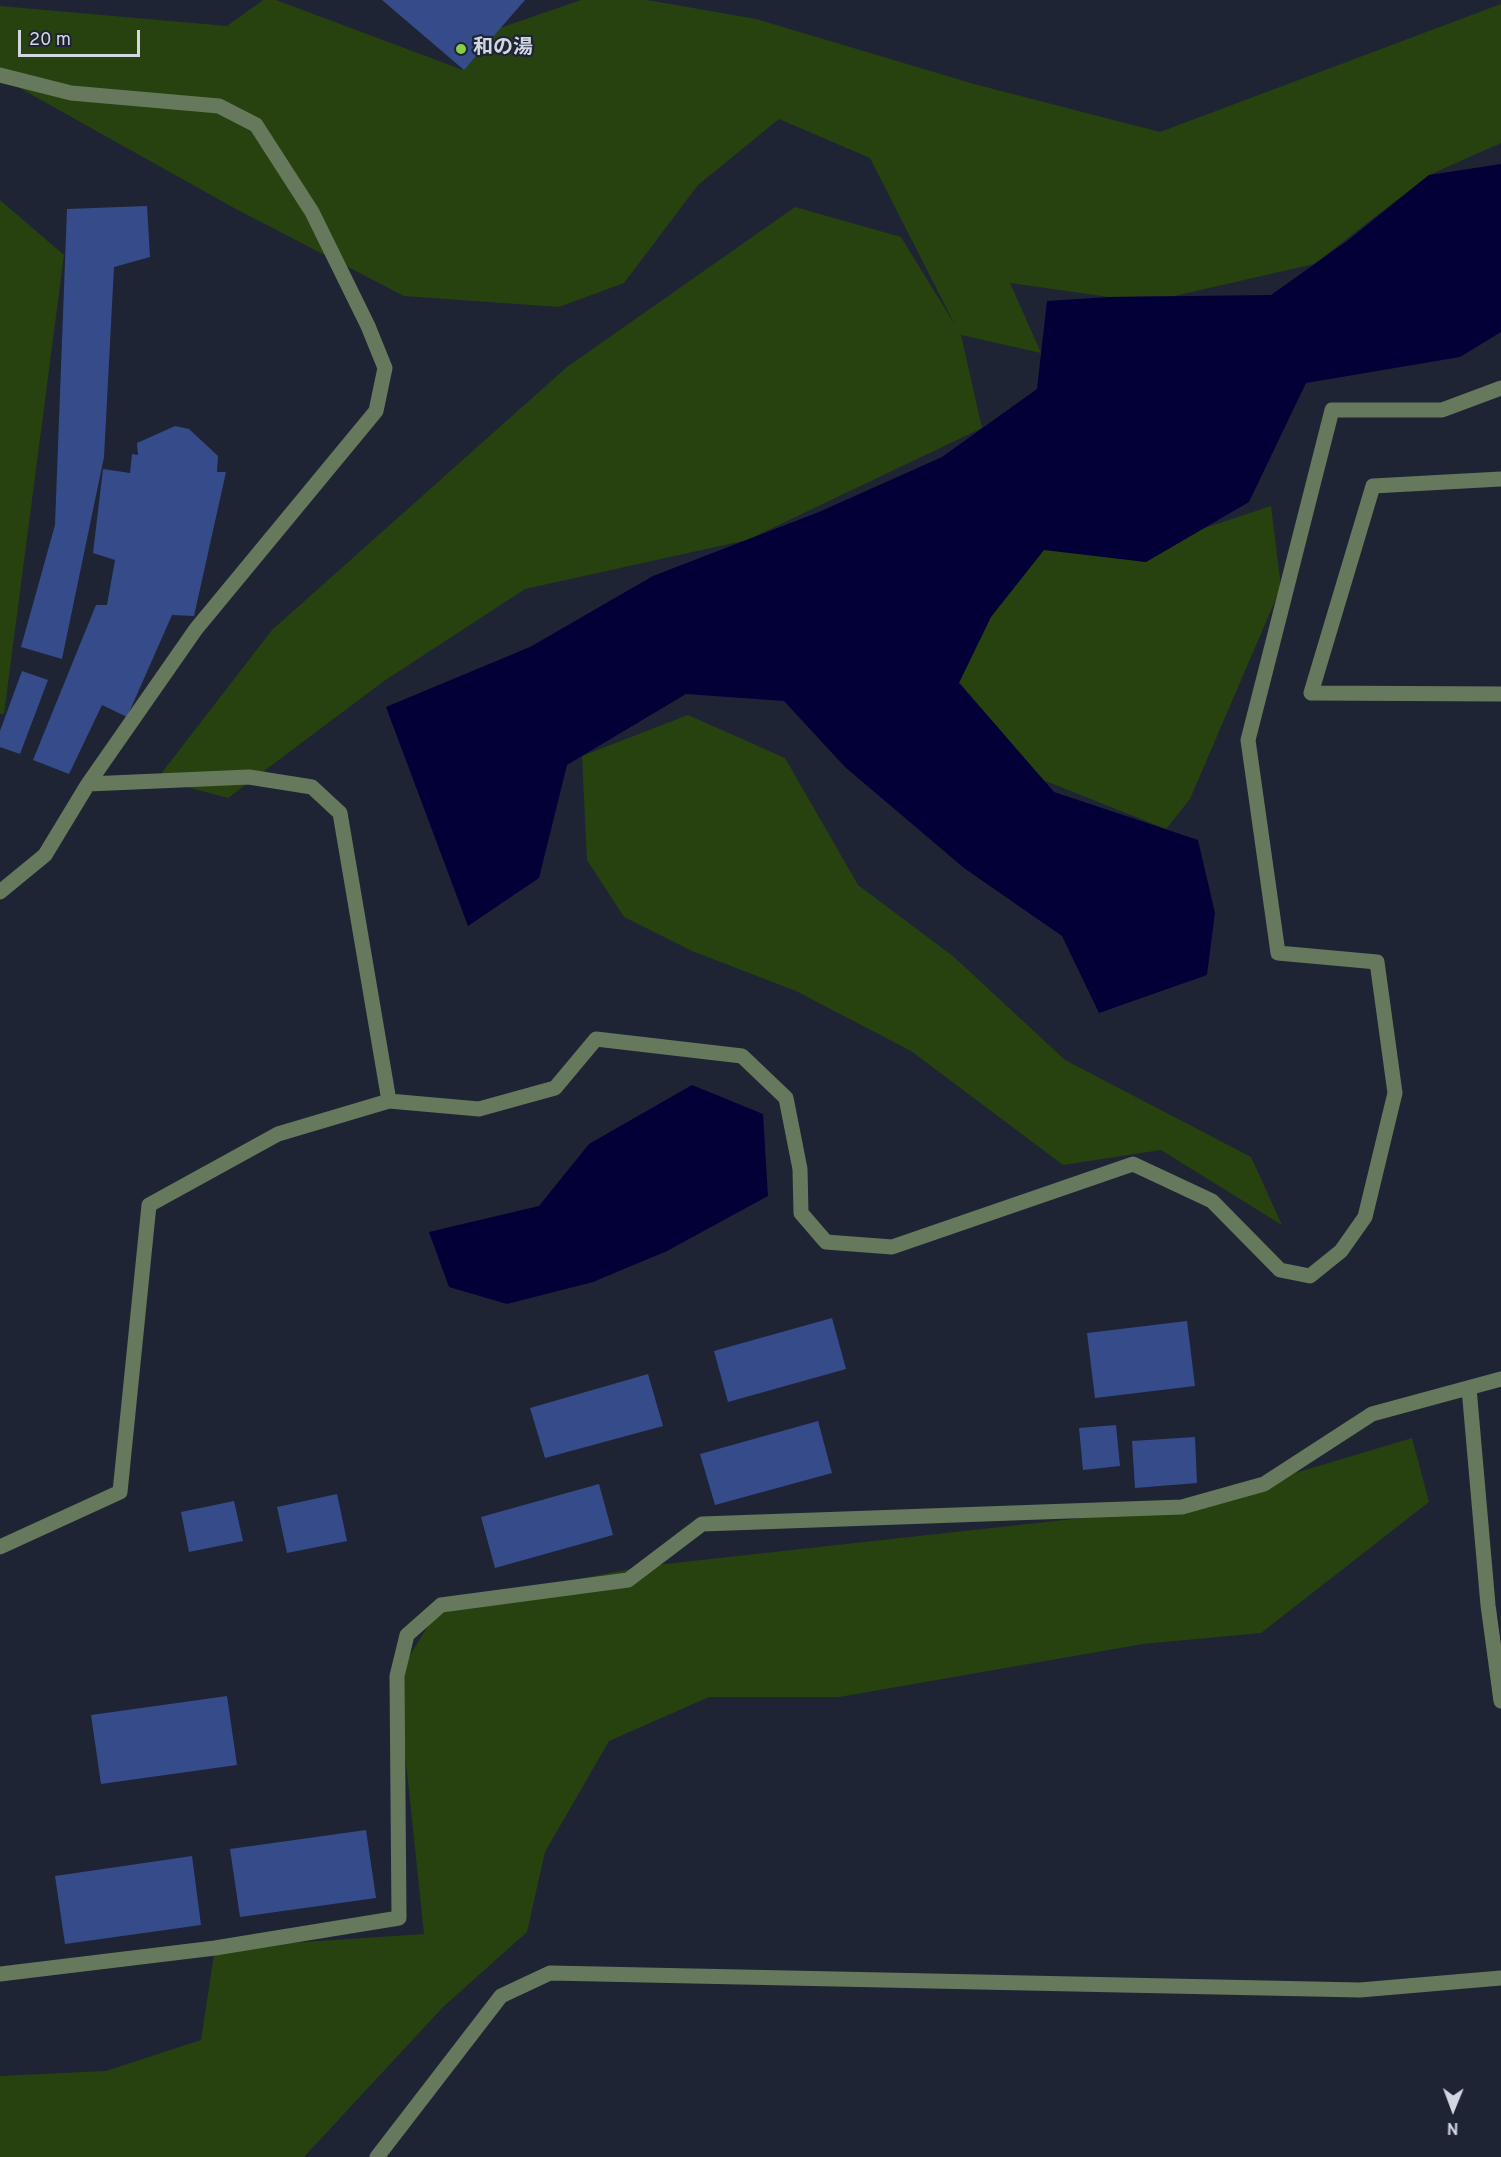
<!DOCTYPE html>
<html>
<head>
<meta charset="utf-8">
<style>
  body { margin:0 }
  #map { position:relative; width:1501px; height:2157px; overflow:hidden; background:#1e2434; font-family:Overpass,sans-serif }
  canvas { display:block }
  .north { position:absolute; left:1423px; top:2079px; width:60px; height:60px; -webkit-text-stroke:4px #1e2434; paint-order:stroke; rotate:181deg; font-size:16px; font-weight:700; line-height:24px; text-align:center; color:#d3d7e2 }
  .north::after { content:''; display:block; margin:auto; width:21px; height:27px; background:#d3d7e2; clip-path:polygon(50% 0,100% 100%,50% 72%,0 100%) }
  .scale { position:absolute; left:18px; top:30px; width:122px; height:27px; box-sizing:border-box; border:3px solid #d3d7e2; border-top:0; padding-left:8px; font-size:18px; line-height:21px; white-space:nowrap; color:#d3d7e2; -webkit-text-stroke:4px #1e2434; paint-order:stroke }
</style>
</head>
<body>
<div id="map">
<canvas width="1501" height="2157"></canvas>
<div class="north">N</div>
<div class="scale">20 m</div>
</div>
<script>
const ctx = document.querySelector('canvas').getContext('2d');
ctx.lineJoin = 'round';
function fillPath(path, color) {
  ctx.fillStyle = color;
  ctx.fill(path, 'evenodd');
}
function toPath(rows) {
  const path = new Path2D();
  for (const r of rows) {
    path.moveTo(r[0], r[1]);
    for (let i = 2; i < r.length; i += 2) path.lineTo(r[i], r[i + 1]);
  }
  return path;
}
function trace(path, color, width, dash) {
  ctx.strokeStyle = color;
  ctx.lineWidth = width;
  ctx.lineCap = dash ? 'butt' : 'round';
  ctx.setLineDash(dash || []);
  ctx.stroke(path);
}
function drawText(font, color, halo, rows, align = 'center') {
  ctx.font = font + ' Overpass,"Noto Sans JP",sans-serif';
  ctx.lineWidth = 4.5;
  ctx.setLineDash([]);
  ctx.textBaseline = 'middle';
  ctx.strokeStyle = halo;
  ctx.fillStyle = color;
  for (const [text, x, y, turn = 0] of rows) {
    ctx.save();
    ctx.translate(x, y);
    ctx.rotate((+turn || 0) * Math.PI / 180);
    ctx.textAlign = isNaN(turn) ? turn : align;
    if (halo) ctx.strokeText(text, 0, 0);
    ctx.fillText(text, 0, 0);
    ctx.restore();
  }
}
fillPath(toPath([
  [263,0,276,0,463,70,500,28,581,0,647,0,756,19,974,84,1160,132,1501,4,1501,143,1429,175,1314,264,1174,296,1109,297,1010,283,1041,353,961,335,982,428,747,540,525,589,384,681,228,798,157,779,272,630,567,367,795,207,901,237,955,325,870,158,779,119,698,185,624,283,559,307,404,296,234,208,0,77,0,6,227,26],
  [0,200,64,255,4,714,0,714],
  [1271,506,1281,587,1190,799,1166,829,1043,780,948,669,1044,549,1146,562,1202,529],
  [688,715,785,758,858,885,954,957,1065,1060,1251,1157,1282,1225,1161,1150,1063,1165,911,1051,796,991,692,951,624,917,587,860,582,756],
  [1412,1438,1429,1502,1261,1633,1143,1644,839,1697,709,1697,609,1741,545,1852,527,1932,443,2007,304,2157,0,2157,0,2076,106,2071,201,2040,215,1948,424,1934,397,1676,441,1605,647,1566,1182,1507]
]), '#27420f');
fillPath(toPath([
  [1501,164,1501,332,1460,357,1306,383,1249,502,1146,562,1044,550,991,617,959,683,1054,792,1198,840,1215,913,1207,975,1099,1013,1062,936,964,868,845,767,784,701,686,694,567,765,539,878,468,926,386,707,530,647,653,576,819,512,942,457,1037,389,1047,301,1109,297,1271,295,1347,241,1429,175],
  [692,1085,763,1114,768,1196,667,1251,593,1282,507,1304,449,1287,429,1232,539,1206,589,1144]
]), '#020037');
fillPath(toPath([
  [382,0,525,0,464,70],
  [147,206,150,257,114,267,104,457,62,659,21,647,55,525,67,209],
  [175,426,189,429,218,456,217,472,226,472,194,616,172,615,127,717,102,705,69,774,33,760,96,605,107,605,115,560,93,553,103,469,130,473,132,454,138,455,137,443],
  [22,671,48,680,20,754,0,747,0,731],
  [832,1318,846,1369,728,1402,714,1351],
  [1187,1321,1195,1386,1095,1398,1087,1333],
  [648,1374,663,1426,545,1458,530,1408],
  [818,1421,832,1473,715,1505,700,1454],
  [1116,1425,1120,1466,1083,1470,1079,1428],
  [1195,1437,1197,1483,1135,1488,1132,1441],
  [599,1484,613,1535,495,1568,481,1517],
  [337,1494,347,1541,287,1553,277,1507],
  [234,1501,243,1541,189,1552,181,1512],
  [227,1696,237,1765,101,1784,91,1715],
  [366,1830,376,1898,240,1917,230,1849],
  [192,1856,201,1925,65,1944,55,1876]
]), '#364b8a');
trace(toPath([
  [0,75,71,93,219,106,256,125,312,212,368,326,385,368,376,411,196,629,88,784,45,855,0,892],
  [1501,479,1373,486,1311,693,1501,694],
  [88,784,249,777,312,787,340,813,389,1101],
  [1469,1388,1488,1605,1501,1701],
  [0,1547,120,1492,149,1205,278,1134,389,1101,479,1109,555,1088,596,1039,742,1056,786,1098,800,1169,801,1213,826,1242,892,1247,1133,1164,1212,1201,1280,1270,1310,1276,1341,1251,1365,1217,1395,1093,1377,962,1278,953,1248,740,1332,410,1442,410,1501,388],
  [0,1974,215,1948,399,1918,397,1676,407,1635,441,1605,628,1580,702,1524,1182,1507,1264,1484,1372,1414,1501,1379],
  [377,2157,501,1996,550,1973,1360,1990,1501,1978]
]), '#67795c', 15);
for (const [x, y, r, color] of [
  [461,49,6,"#88cf49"]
]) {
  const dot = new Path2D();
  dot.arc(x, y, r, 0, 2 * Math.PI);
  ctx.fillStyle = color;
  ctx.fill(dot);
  trace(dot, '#1e2434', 2);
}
drawText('bold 20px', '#d3d7e2', '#1e2434', [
  ["和の湯",473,49]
], 'left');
</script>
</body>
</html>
